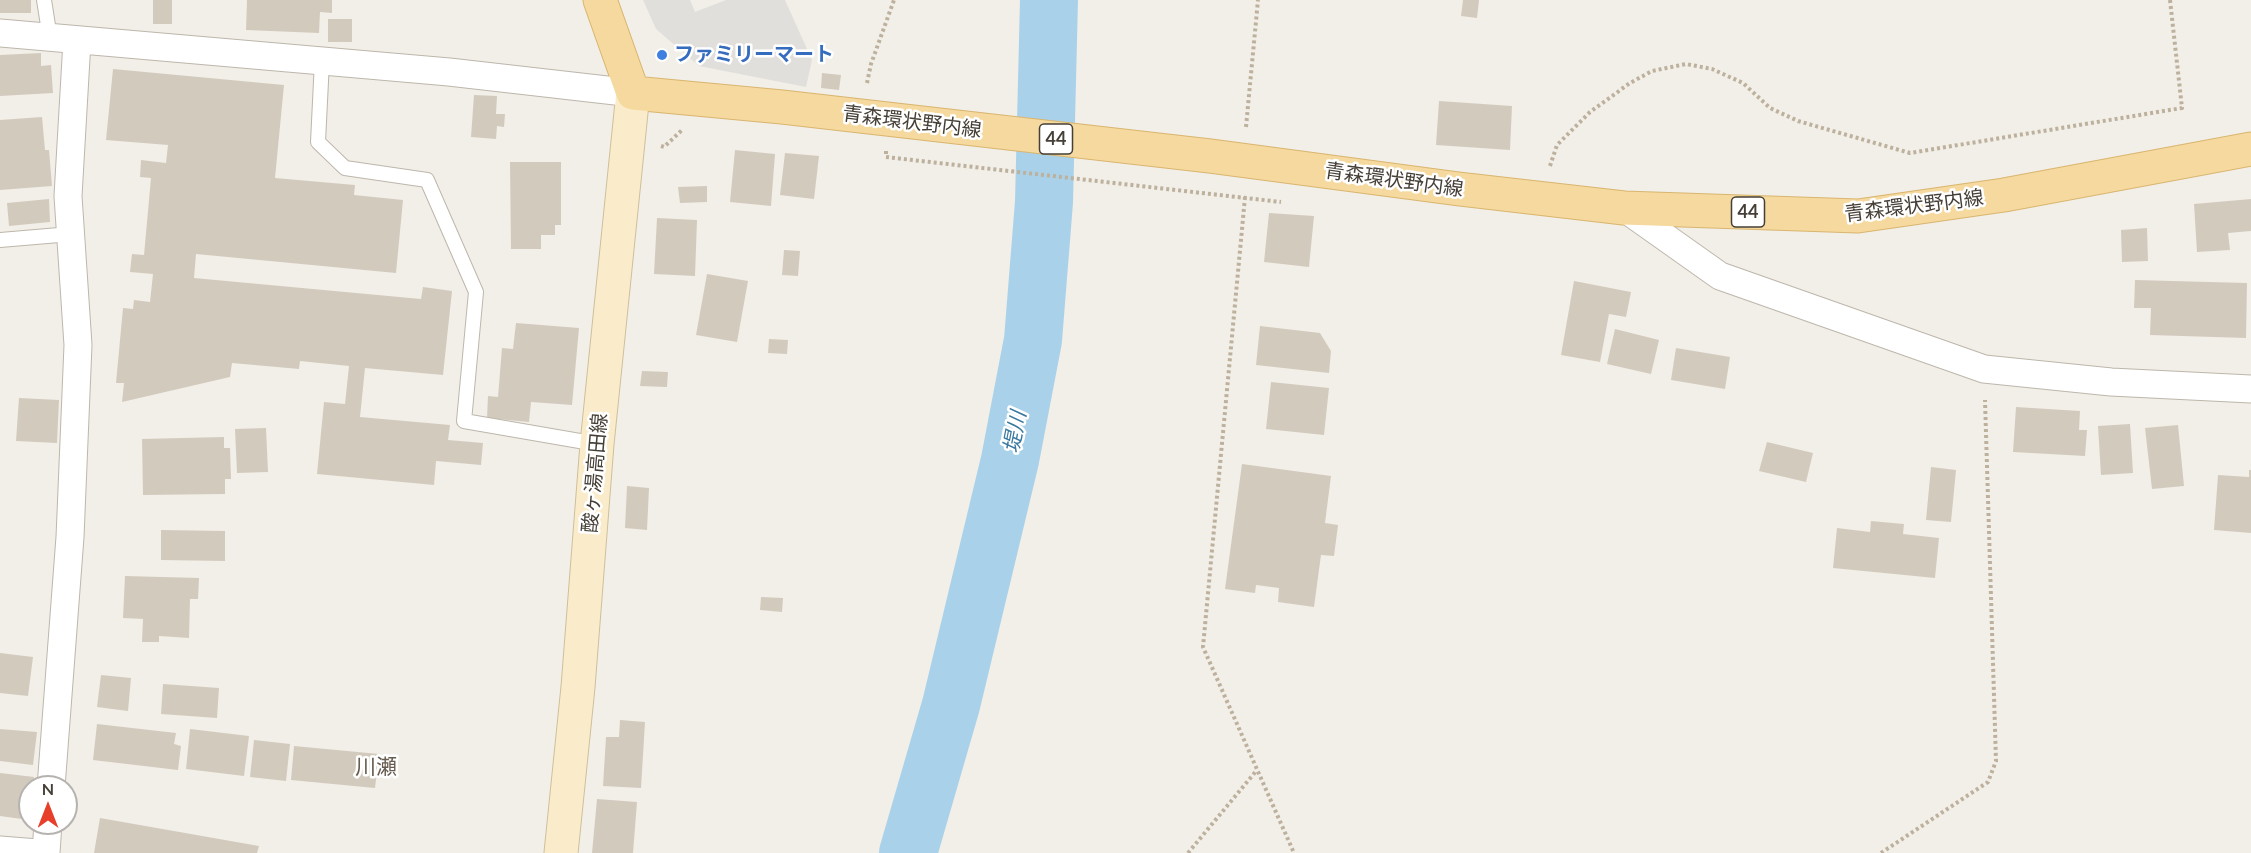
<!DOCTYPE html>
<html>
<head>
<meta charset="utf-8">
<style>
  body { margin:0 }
  #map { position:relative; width:2251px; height:853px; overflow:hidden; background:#f2efe8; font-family:Lato,sans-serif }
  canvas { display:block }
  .north { position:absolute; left:18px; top:775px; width:60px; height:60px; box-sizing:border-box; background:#fff; border:2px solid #b5b2af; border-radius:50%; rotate:0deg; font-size:16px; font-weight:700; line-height:24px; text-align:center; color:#453f37 }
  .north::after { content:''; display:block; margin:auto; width:21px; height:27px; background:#e73f2a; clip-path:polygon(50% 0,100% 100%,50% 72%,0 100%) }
</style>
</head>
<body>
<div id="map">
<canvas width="2251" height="853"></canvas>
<div class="north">N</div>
</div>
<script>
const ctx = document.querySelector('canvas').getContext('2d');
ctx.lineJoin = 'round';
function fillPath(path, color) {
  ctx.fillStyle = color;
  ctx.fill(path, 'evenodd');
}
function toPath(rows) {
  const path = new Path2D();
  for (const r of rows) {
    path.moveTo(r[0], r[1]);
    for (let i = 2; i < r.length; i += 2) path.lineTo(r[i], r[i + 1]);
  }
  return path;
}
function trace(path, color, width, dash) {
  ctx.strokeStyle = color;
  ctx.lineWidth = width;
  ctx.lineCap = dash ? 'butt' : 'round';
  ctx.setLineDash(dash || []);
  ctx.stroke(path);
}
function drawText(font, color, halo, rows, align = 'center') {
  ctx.font = font + ' Lato,"Noto Sans JP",sans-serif';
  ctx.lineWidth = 5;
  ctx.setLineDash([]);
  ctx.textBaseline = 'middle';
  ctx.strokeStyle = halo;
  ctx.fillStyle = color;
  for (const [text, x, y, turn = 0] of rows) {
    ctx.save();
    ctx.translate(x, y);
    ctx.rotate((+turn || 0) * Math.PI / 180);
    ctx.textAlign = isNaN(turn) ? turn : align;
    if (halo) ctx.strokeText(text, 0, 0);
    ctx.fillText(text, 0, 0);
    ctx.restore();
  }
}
fillPath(toPath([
  [643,0,690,0,695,12,726,0,785,0,812,60,806,87,699,66,656,29]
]), '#e1dfdc');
trace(toPath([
  [908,853,951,705,1010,460,1033,340,1044,202,1049,0]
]), '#a9d2ea', 58);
fillPath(toPath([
  [0,0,31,0,31,13,0,13],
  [153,0,172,0,172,24,153,24],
  [247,0,332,0,332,13,320,12,319,33,246,30],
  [1463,0,1479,0,1477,18,1461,16],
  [328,19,352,19,352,42,328,42],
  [41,53,41,66,51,65,53,93,0,96,0,55],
  [113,69,284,85,275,178,355,185,354,195,403,200,396,273,196,254,194,278,421,299,423,287,452,291,443,375,365,368,360,417,450,425,448,440,483,443,481,465,436,461,434,485,317,474,324,402,345,404,349,366,300,361,299,369,232,363,230,377,122,402,124,383,116,383,123,308,133,309,134,300,150,302,153,274,130,272,132,254,144,255,151,178,140,177,141,160,166,163,168,145,106,140],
  [822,73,841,75,839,90,821,88],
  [474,95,497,96,496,114,505,114,504,127,497,126,496,139,471,137],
  [1439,101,1512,106,1510,150,1436,145],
  [42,117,45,150,49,150,52,186,0,190,0,120],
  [735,150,775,154,771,206,730,202],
  [785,153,819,156,814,199,780,195],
  [510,162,561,162,561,225,555,225,555,235,541,235,541,249,511,249],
  [707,186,707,202,680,203,678,187],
  [49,199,50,222,9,226,7,203],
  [2251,199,2251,231,2228,233,2230,250,2197,252,2194,204],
  [1269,213,1314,216,1309,267,1264,262],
  [657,218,697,220,695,276,654,274],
  [2147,228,2148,261,2122,262,2121,230],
  [784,250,800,251,798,276,782,275],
  [707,274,748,281,737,342,696,335],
  [2135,280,2247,283,2246,338,2150,335,2151,308,2134,308],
  [1574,281,1631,292,1626,317,1609,314,1600,362,1561,355],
  [516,323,579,328,572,405,531,402,529,422,487,418,488,396,498,397,502,348,513,349],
  [1260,326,1320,333,1331,351,1329,373,1256,365],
  [1615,329,1659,340,1651,374,1607,364],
  [769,339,788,340,787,354,768,353],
  [1676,348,1730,357,1725,389,1671,380],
  [642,371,668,372,667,387,640,386],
  [1271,382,1329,388,1324,435,1266,429],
  [19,398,59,400,57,443,16,441],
  [2016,407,2080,411,2079,430,2087,430,2085,456,2013,452],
  [2130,424,2133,473,2101,475,2098,426],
  [2178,425,2184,486,2152,489,2145,428],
  [266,428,268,472,237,473,235,429],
  [224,437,224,448,230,448,231,479,225,479,225,494,143,495,142,439],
  [1767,442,1813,453,1806,482,1759,471],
  [1242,464,1331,476,1325,523,1338,525,1334,556,1321,555,1314,607,1278,602,1279,588,1256,585,1255,593,1225,589],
  [1931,467,1956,470,1951,522,1926,520],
  [2249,470,2251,470,2251,533,2214,530,2218,475,2249,477],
  [627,486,649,488,647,530,625,528],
  [1871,521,1904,524,1903,534,1939,538,1935,578,1833,568,1837,528,1870,532],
  [161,530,225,531,225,561,161,560],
  [125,576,199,578,198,599,190,599,189,638,159,636,159,642,142,642,143,619,123,618],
  [761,597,783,598,782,612,760,610],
  [0,653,33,657,28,696,0,693],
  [101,675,131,678,128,711,97,707],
  [163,684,219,688,217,718,161,714],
  [620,720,645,722,641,788,603,786,606,737,619,737],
  [97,724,176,733,174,744,181,746,178,770,93,760],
  [0,729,37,732,33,765,0,761],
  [190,729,249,736,244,776,186,769],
  [254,740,290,744,286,781,250,777],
  [294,746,379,754,375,788,291,780],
  [0,773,34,777,33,787,30,787,29,820,0,816],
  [597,799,637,802,633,853,592,853],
  [100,818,259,846,257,853,94,853]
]), '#d3cabe');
const service = toPath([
  [44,0,50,38],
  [322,61,318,142,345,168,427,180,476,292,464,421,597,444],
  [0,240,71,234]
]);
const minor = toPath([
  [0,33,449,72,633,93],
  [1624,208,1720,276,1984,369,2111,382,2251,389],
  [51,787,70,537,78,345,68,196,77,41],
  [0,850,38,853],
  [46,853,48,823]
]);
const secondary = toPath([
  [561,853,578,687,597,444,633,93]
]);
const primary = toPath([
  [600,0,633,93,782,107,1210,156,1459,189,1624,208,1858,216,2004,195,2251,149]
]);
trace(service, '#bdb6ab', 16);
trace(minor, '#bdb6ab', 29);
trace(secondary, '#cebf9b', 35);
trace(primary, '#d9b56f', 35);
trace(toPath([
  [867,83,871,64,894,0],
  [1246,127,1258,0],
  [661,146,664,147,682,130],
  [886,151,886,157,1281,202],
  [1550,166,1557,145,1590,112,1630,83,1652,71,1686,64,1712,69,1743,83,1770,108,1798,121,1910,153,2182,108,2170,0],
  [1245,197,1203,647,1294,853],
  [1188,853,1257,770],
  [1881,853,1988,782,1996,761,1985,400]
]), '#bdb19e', 4, [3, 3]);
trace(service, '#fff', 14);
trace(minor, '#fff', 27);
trace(secondary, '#faecca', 33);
trace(primary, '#f5d99e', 33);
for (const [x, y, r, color] of [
  [662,55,6,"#3f7fe0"]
]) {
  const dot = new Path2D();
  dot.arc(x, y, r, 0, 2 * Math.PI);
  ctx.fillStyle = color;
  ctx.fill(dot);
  trace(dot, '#fff', 2);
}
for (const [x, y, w] of [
  [1056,139,33],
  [1748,212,33]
]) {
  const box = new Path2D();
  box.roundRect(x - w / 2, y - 15, w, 30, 4.5);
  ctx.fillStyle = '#fff';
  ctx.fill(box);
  trace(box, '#453f37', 1.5);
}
drawText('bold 18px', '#453f37', null, [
  ["44",1056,139],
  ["44",1748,212]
]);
drawText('bold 20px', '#366cbe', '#fff', [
  ["ファミリーマート",674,55]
], 'left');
drawText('20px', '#453f37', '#fff', [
  ["青森環状野内線",912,122,7],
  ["青森環状野内線",1394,180,8],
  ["青森環状野内線",1914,206,-7],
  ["酸ヶ湯高田線",595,473,-85]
]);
drawText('italic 21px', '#3878a0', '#fff', [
  ["堤川",1015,432,-79]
]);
drawText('21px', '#675c4f', '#fff', [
  ["川瀬",376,767]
]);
</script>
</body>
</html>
